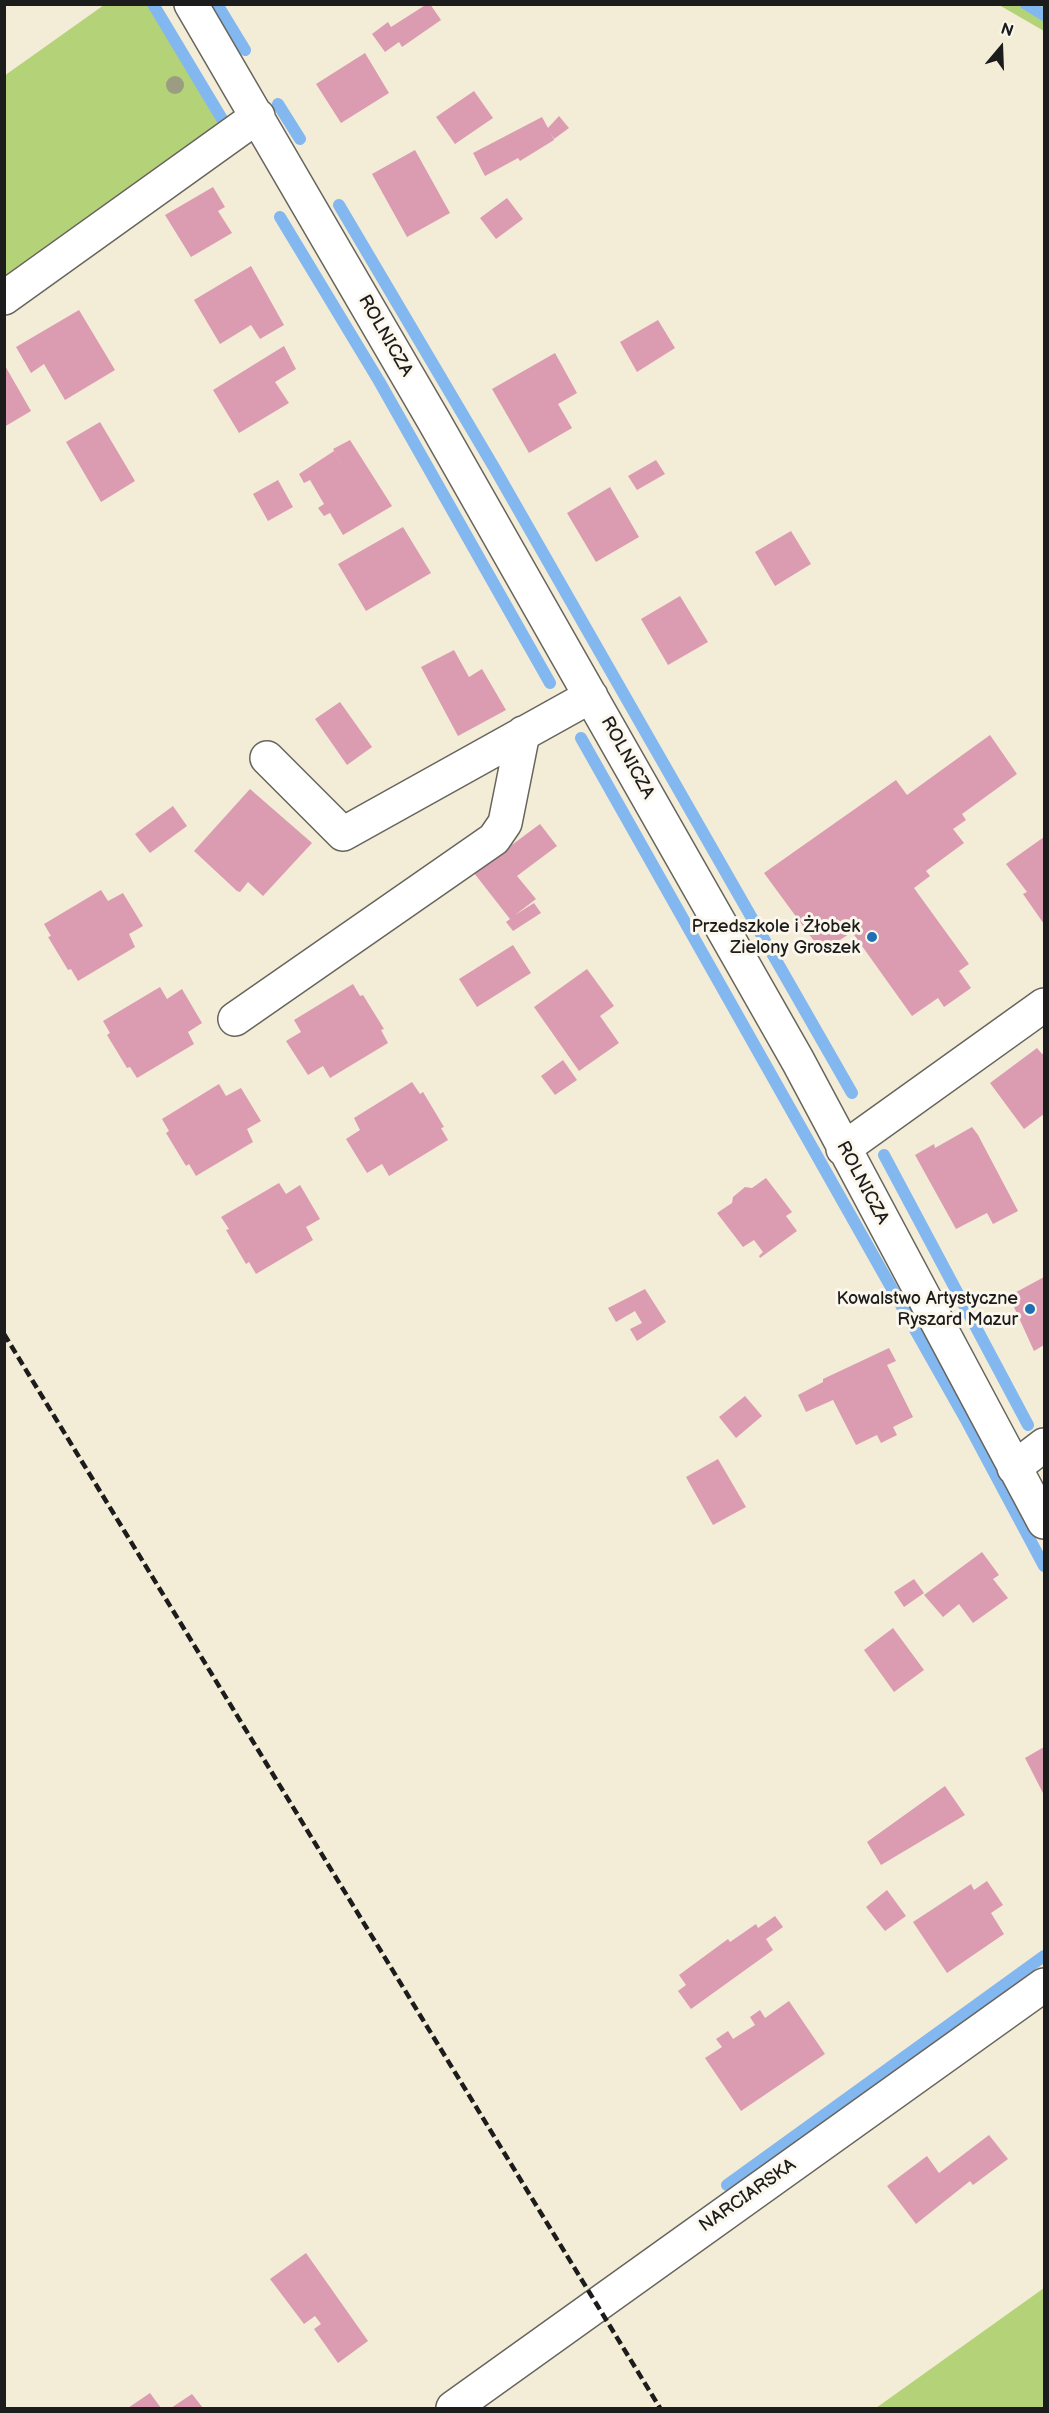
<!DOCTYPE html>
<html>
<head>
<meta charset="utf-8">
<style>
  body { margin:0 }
  #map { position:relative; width:1049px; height:2413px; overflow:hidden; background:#f3ecd6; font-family:"Balsamiq Sans",sans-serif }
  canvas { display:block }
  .frame { position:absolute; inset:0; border:6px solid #1c1c1c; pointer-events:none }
  .north { position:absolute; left:971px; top:18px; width:60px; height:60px; -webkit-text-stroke:4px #fbf7ec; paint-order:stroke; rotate:19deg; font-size:16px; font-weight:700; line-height:24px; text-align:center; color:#1c1c1c }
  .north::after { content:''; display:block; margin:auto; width:21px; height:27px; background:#1c1c1c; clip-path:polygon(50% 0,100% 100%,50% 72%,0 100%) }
</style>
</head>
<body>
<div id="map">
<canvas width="1049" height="2413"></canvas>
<div class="frame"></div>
<div class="north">N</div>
</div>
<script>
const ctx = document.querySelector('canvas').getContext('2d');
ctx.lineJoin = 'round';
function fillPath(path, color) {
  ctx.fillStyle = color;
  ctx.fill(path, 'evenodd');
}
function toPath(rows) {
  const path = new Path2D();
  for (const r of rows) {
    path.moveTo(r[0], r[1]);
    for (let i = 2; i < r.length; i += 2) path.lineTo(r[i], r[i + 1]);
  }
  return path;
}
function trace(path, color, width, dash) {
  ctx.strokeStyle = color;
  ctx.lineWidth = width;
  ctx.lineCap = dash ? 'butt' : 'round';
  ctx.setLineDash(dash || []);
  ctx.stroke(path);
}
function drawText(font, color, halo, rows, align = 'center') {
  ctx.font = font + ' "Balsamiq Sans",sans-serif';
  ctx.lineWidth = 6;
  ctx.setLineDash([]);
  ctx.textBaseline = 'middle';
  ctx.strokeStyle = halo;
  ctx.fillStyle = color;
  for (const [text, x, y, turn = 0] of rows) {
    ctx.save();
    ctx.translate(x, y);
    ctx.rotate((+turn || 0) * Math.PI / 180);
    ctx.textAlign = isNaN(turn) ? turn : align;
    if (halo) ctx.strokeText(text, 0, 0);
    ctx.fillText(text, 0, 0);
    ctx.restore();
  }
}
fillPath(toPath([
  [104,5,148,5,221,128,5,282,4,76],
  [999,5,1044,5,1044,31],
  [1044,2288,1044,2408,876,2408]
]), '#b4d278');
trace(toPath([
  [153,4,222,119],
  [217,4,245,50],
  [1026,4,1044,15],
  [278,104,300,139],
  [339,205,495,469,852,1093],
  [280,217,379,381,550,683],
  [581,738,965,1418,1044,1566],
  [884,1155,1028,1425],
  [727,2185,1044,1956]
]), '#82b7f0', 12);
fillPath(toPath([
  [427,4,430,4,441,20,402,47,399,42,385,52,372,34,388,22,391,27],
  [365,53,389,93,341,123,316,84],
  [474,91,493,118,455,144,436,117],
  [559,116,569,128,554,139,550,132,554,140,520,161,518,158,485,176,473,153,542,117,548,128],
  [415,150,450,213,407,237,372,174],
  [213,187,225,207,218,211,232,233,191,257,165,215],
  [507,198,523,219,496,239,480,218],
  [251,266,284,325,260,339,251,325,220,344,194,300],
  [79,310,115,370,65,400,44,364,31,373,16,347],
  [658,320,675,348,637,372,620,342],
  [284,346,296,369,275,382,289,403,239,433,213,390],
  [555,353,577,393,558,404,572,428,529,453,492,389],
  [4,364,31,411,4,427],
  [100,422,135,481,101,502,66,442],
  [350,440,392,506,343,535,330,513,324,516,318,508,324,504,310,480,304,483,299,474,334,451,348,476,333,449],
  [656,460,665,474,637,490,628,476],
  [278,480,293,507,268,521,253,494],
  [610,487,639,537,596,562,567,513],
  [403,527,431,573,366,611,338,564],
  [791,531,811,564,775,586,755,552],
  [680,596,708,642,668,665,641,619],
  [454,650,469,677,482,669,506,710,458,736,421,667],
  [340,702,372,747,347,765,315,719],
  [990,735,1017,774,962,814,966,820,953,829,964,843,926,871,930,876,914,888,969,964,959,971,971,988,944,1007,938,998,912,1016,852,932,822,952,764,873,896,780,907,795],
  [250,789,312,843,263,896,248,882,240,892,237,891,194,851],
  [173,806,187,826,150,853,135,834],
  [540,824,557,846,517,876,536,899,515,915,534,903,541,913,513,931,506,922,510,919,474,873],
  [1044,837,1044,924,1023,894,1027,892,1006,864],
  [101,890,108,901,123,893,143,926,129,934,135,947,78,981,71,969,68,970,48,937,51,936,44,924],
  [513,945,531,973,477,1007,459,979],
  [587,969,614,1006,600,1016,619,1043,579,1071,534,1007],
  [353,984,360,996,363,995,384,1029,381,1030,388,1043,330,1078,323,1066,308,1075,286,1041,301,1032,294,1020],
  [160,987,167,999,182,989,202,1023,188,1032,194,1044,137,1078,130,1067,127,1068,107,1035,110,1033,103,1021],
  [1037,1048,1042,1054,1044,1053,1044,1114,1024,1129,990,1083],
  [563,1060,577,1080,555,1095,541,1076],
  [412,1082,420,1094,423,1092,444,1127,441,1128,448,1140,389,1176,382,1164,367,1173,346,1139,360,1130,354,1118],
  [219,1084,226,1096,241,1088,261,1121,247,1129,253,1142,196,1176,189,1164,186,1166,166,1133,169,1131,162,1119],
  [972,1127,978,1135,1018,1211,993,1224,987,1213,956,1229,915,1155,934,1144,935,1148],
  [766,1178,792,1212,786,1216,797,1231,760,1258,759,1256,763,1252,754,1240,743,1247,717,1213,732,1203,733,1197,745,1187,752,1188],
  [279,1183,286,1194,300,1185,320,1219,306,1227,313,1240,256,1274,249,1262,246,1264,226,1230,229,1229,221,1217],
  [1044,1277,1044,1345,1034,1351,1009,1296],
  [645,1289,666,1322,637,1341,630,1329,642,1323,635,1311,616,1322,608,1308],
  [889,1348,896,1361,887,1365,913,1417,893,1427,897,1435,881,1443,877,1435,856,1445,833,1400,806,1412,798,1395,823,1382,823,1379],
  [745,1396,762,1416,736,1438,719,1417],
  [718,1459,746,1507,713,1525,686,1477],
  [982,1552,999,1575,993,1579,1008,1598,973,1623,959,1604,943,1617,924,1595],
  [914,1579,924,1593,904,1607,894,1592],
  [893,1628,924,1670,894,1692,864,1650],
  [1044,1747,1044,1795,1025,1758],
  [945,1786,965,1815,881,1865,867,1842],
  [987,1881,1003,1905,991,1913,1004,1934,947,1973,913,1922,971,1884,974,1890],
  [887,1890,906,1916,885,1931,866,1907],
  [775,1916,783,1927,766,1939,773,1950,691,2009,678,1991,686,1985,679,1975,728,1939,730,1942,756,1924,758,1928],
  [789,2001,825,2054,741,2111,705,2058,722,2047,716,2039,728,2031,733,2039,755,2025,750,2017,760,2010,765,2018],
  [989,2135,1008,2159,973,2185,970,2181,916,2224,887,2186,927,2156,939,2173],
  [306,2253,368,2341,338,2363,314,2329,321,2324,315,2316,304,2324,270,2279],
  [150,2393,161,2408,128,2408],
  [192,2394,203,2408,171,2408]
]), '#db9cb2');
const minor = toPath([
  [191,4,434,421,798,1061,1044,1522],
  [4,298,258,116],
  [267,758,343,834,591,696],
  [235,1019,494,839,505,823,523,733],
  [843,1149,1044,1005],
  [1014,1468,1044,1445],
  [453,2408,1044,1985]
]);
trace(minor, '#67655d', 36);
trace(minor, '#fff', 33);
trace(toPath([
  [4,1334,660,2408]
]), '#1c1c1c', 4.5, [9, 4.5]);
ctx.fillStyle = '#9a9d81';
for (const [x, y] of [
  [175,85]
]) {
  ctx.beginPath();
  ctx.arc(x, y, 9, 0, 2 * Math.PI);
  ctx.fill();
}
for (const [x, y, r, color] of [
  [872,937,6,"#1f6fb2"],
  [1030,1309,6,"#1f6fb2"]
]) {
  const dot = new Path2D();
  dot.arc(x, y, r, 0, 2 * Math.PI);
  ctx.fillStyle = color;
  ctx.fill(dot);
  trace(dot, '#fbf7ec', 2);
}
drawText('18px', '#1c1c1c', '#fbf7ec', [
  ["ROLNICZA",385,336,60],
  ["ROLNICZA",627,758,61],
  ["ROLNICZA",862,1183,62],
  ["NARCIARSKA",748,2196,-35]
]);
drawText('18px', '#1c1c1c', '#fbf7ec', [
  ["Przedszkole i Żłobek",860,927],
  ["Zielony Groszek",860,948],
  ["Kowalstwo Artystyczne",1018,1299],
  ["Ryszard Mazur",1018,1320]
], 'right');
</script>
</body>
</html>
